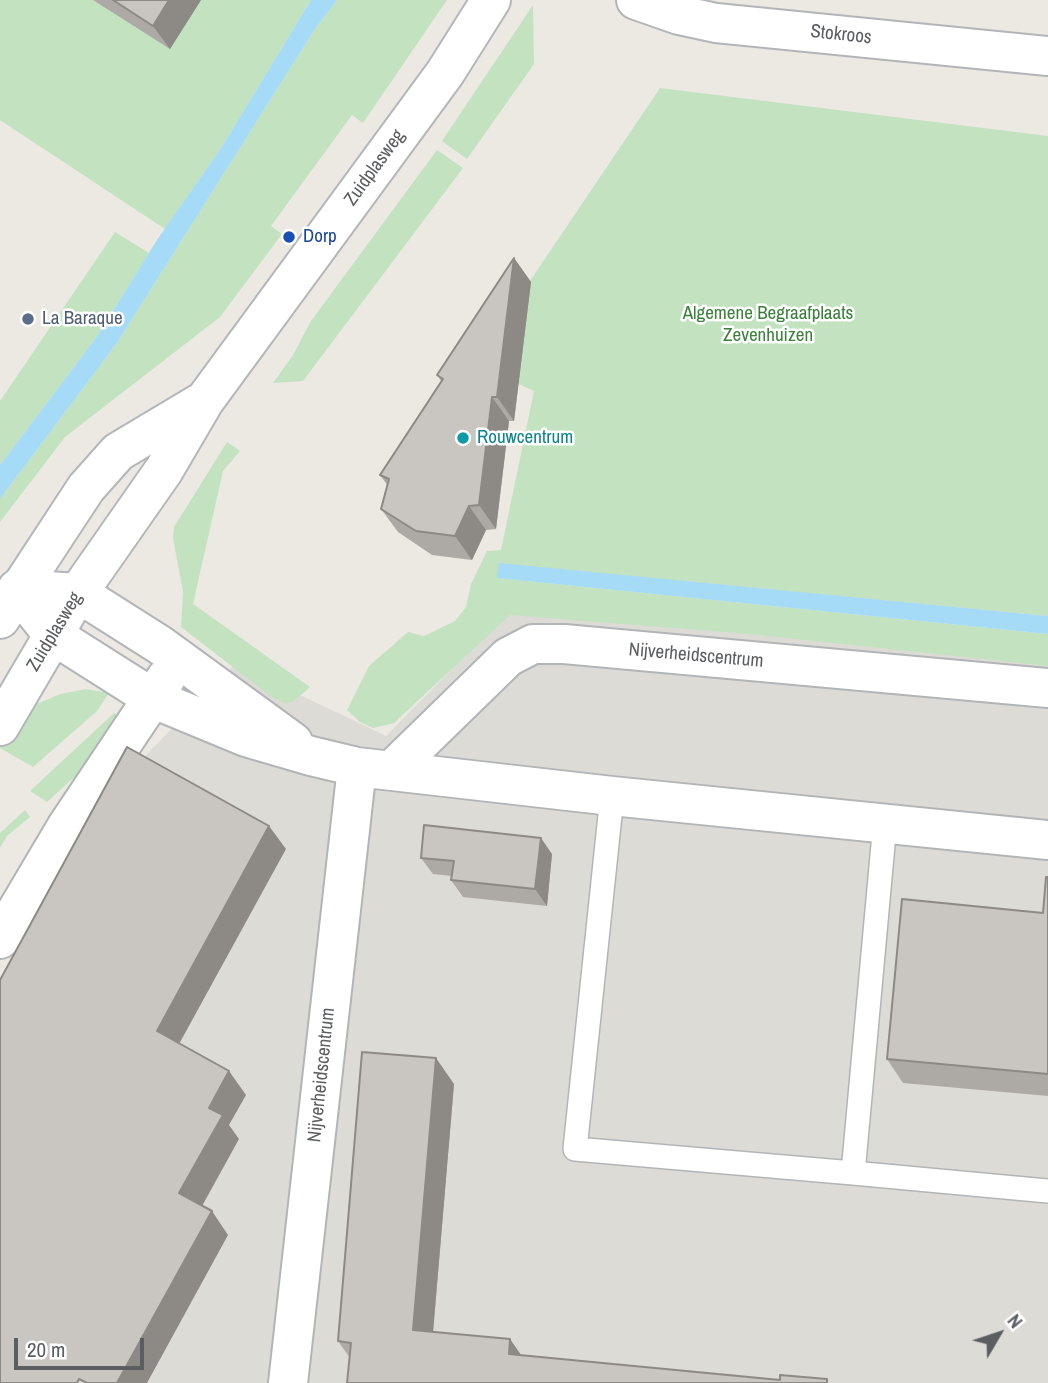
<!DOCTYPE html>
<html>
<head>
<meta charset="utf-8">
<style>
  body { margin:0 }
  #map { position:relative; width:1048px; height:1383px; overflow:hidden; background:#ece9e2; font-family:"Archivo Narrow",sans-serif }
  canvas { display:block }
  .north { position:absolute; left:964px; top:1299px; width:70px; height:70px; -webkit-text-stroke:5px #fff; paint-order:stroke; rotate:51deg; font-size:19px; font-weight:700; line-height:28px; text-align:center; color:#5a5e61 }
  .north::after { content:''; display:block; margin:auto; width:24px; height:32px; background:#5a5e61; clip-path:polygon(50% 0,100% 100%,50% 72%,0 100%) }
  .scale { position:absolute; left:14px; top:1338px; width:130px; height:32px; box-sizing:border-box; border:4px solid #5a5e61; border-top:0; padding-left:9px; font-size:21px; line-height:24px; white-space:nowrap; color:#5a5e61; -webkit-text-stroke:5px #fff; paint-order:stroke }
</style>
</head>
<body>
<div id="map">
<canvas width="1048" height="1383"></canvas>
<div class="north">N</div>
<div class="scale">20 m</div>
</div>
<script>
const ctx = document.querySelector('canvas').getContext('2d');
ctx.lineJoin = 'round';
function fillPath(path, color) {
  ctx.fillStyle = color;
  ctx.fill(path, 'evenodd');
}
function toPath(rows) {
  const path = new Path2D();
  for (const r of rows) {
    path.moveTo(r[0], r[1]);
    for (let i = 2; i < r.length; i += 2) path.lineTo(r[i], r[i + 1]);
  }
  return path;
}
function trace(path, color, width, dash) {
  ctx.strokeStyle = color;
  ctx.lineWidth = width;
  ctx.lineCap = dash ? 'butt' : 'round';
  ctx.setLineDash(dash || []);
  ctx.stroke(path);
}
function drawText(font, color, halo, rows, align = 'center') {
  ctx.font = font + ' "Archivo Narrow",sans-serif';
  ctx.lineWidth = 5;
  ctx.setLineDash([]);
  ctx.textBaseline = 'middle';
  ctx.strokeStyle = halo;
  ctx.fillStyle = color;
  for (const [text, x, y, turn = 0] of rows) {
    ctx.save();
    ctx.translate(x, y);
    ctx.rotate((+turn || 0) * Math.PI / 180);
    ctx.textAlign = isNaN(turn) ? turn : align;
    if (halo) ctx.strokeText(text, 0, 0);
    ctx.fillText(text, 0, 0);
    ctx.restore();
  }
}
fillPath(toPath([
  [514,606,1048,643,1048,1383,0,1383,0,1000,147,754,235,664,386,736]
]), '#dddbd6');
fillPath(toPath([
  [0,0,311,0,221,148,165,229,0,120],
  [337,0,447,0,363,123,352,115,271,226,282,234,220,317,65,437,0,522,0,499,117,343,315,29],
  [533,5,534,64,467,159,442,141],
  [660,88,1048,136,1048,616,500,564,498,578,1048,634,1048,666,750,634,510,615,394,723,373,728,360,722,347,710,369,666,408,632,424,636,455,621,466,607,471,584,487,551,501,550,534,391,474,364],
  [437,150,463,168,303,381,273,383,293,355,311,321],
  [115,232,149,253,98,335,0,465,0,401],
  [227,442,240,451,223,471,193,604,310,687,293,702,285,703,273,698,181,627,183,592,173,538,174,527],
  [86,689,109,693,97,711,33,767,0,748,14,723,37,704,60,694],
  [114,713,124,718,101,753,47,802,30,791],
  [25,810,30,817,7,836,0,848,0,833]
]), '#c3e2c0');
fillPath(toPath([
  [311,0,337,0,315,29,117,343,0,499,0,465,98,335,157,240,221,148],
  [499,563,1048,616,1048,634,497,578]
]), '#a6dbf8');
const service = toPath([
  [612,796,575,1149,853,1173],
  [885,823,853,1173,1048,1191]
]);
const minor = toPath([
  [636,0,679,15,716,23,1048,56],
  [17,589,53,635,154,699,246,737,311,756,357,767,612,796,1048,840],
  [17,589,78,593,160,645,293,742],
  [392,770,508,657,533,644,564,644,1048,688],
  [0,939,67,826,166,678],
  [288,1383,357,767]
]);
const secondary = toPath([
  [0,619,86,488,118,452,200,403],
  [0,726,78,593,164,470,205,400,445,73,491,0]
]);
trace(service, '#b2b5b8', 26);
trace(minor, '#b2b5b8', 42);
trace(secondary, '#b3b7bb', 42);
trace(service, '#fff', 23);
trace(minor, '#fff', 38);
trace(secondary, '#fff', 38);
fillPath(toPath([
  [93,0,201,0,170,49],
  [514,258,531,282,514,421,509,421,496,529,486,530,472,560,432,555,398,532,381,509,388,486,380,475,441,381,437,375],
  [552,854,547,906,463,897,451,880,452,876,433,874,421,858],
  [1048,877,1048,1096,903,1083,887,1059,1043,913],
  [454,1084,433,1332,522,1355,780,1380,830,1383,350,1358,338,1341]
]), '#ada9a5');
fillPath(toPath([
  [169,0,201,0,170,49,153,26],
  [514,258,531,282,514,421,497,397],
  [492,397,509,421,496,529,479,505],
  [469,506,486,530,472,560,455,536],
  [269,826,286,849,173,1055,157,1031],
  [541,838,552,854,547,906,535,889],
  [436,1058,454,1084,431,1356,413,1330],
  [229,1071,246,1095,229,1125,239,1139,196,1217,179,1193,209,1108],
  [212,1211,228,1235,147,1383,117,1383],
  [510,1339,528,1365,509,1354]
]), '#8d8a86');
const building = toPath([
  [113,0,169,0,153,26,113,0],
  [514,258,497,397,492,397,479,505,469,506,455,536,416,531,381,509,389,479,380,475,443,379,437,375,514,258],
  [127,747,269,826,157,1031,229,1071,209,1108,223,1115,179,1193,212,1211,117,1383,87,1383,79,1379,77,1383,0,1383,0,980,127,747],
  [424,825,541,838,535,889,451,880,454,861,421,858,424,825],
  [1046,877,1048,877,1048,1074,887,1059,902,899,1043,913,1046,877],
  [362,1052,436,1058,413,1330,510,1339,509,1354,780,1380,780,1375,827,1379,827,1383,347,1383,351,1343,338,1341,362,1052]
]);
fillPath(building, '#c9c5c0');
trace(building, '#8d8a86', 2);
for (const [x, y, r, color] of [
  [289,237,7,"#1a4fb4"],
  [28,319,7,"#5c6f8a"],
  [463,438,7,"#0f9aa8"]
]) {
  const dot = new Path2D();
  dot.arc(x, y, r, 0, 2 * Math.PI);
  ctx.fillStyle = color;
  ctx.fill(dot);
  trace(dot, '#fff', 2.5);
}
drawText('19px', '#5a5e61', '#fff', [
  ["Stokroos",841,35,6],
  ["Zuidplasweg",375,168,-54],
  ["Zuidplasweg",55,632,-59],
  ["Nijverheidscentrum",696,656,5],
  ["Nijverheidscentrum",322,1075,-84]
]);
drawText('19px', '#164399', '#fff', [
  ["Dorp",303,237]
], 'left');
drawText('19px', '#3d803b', '#fff', [
  ["Algemene Begraafplaats",768,314],
  ["Zevenhuizen",768,336]
]);
drawText('19px', '#4e5e75', '#fff', [
  ["La Baraque",42,319]
], 'left');
drawText('19px', '#0d838f', '#fff', [
  ["Rouwcentrum",477,438]
], 'left');
</script>
</body>
</html>
